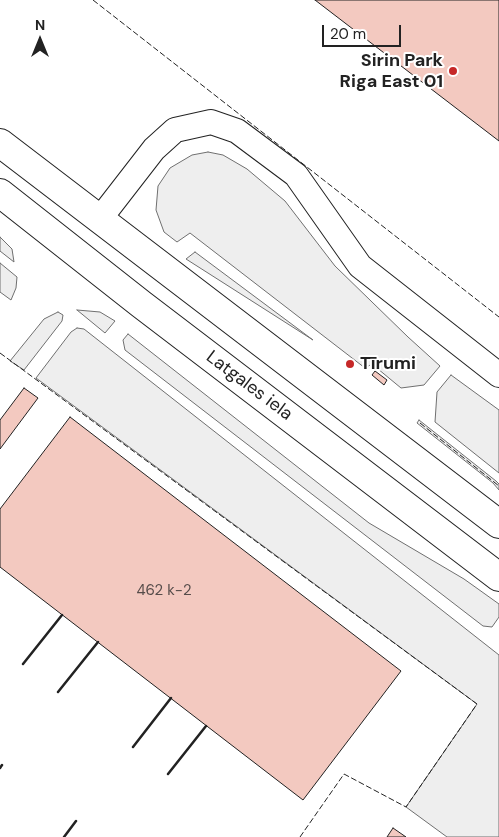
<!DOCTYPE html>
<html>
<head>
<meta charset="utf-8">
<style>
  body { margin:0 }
  #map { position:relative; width:499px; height:837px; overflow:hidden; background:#fff; font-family:"DM Sans",sans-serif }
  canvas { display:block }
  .north { position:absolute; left:15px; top:15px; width:50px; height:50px; -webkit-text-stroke:4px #fff; paint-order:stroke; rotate:0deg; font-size:14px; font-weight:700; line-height:20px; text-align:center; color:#222 }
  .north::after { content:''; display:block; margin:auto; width:18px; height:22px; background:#222; clip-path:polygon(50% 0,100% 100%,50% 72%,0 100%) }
  .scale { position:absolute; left:322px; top:25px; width:79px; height:22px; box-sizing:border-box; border:2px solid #222; border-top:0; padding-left:6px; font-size:15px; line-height:18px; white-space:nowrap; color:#222; -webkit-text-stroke:4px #fff; paint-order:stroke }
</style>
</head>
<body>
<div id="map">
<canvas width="499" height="837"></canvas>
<div class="north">N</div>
<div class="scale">20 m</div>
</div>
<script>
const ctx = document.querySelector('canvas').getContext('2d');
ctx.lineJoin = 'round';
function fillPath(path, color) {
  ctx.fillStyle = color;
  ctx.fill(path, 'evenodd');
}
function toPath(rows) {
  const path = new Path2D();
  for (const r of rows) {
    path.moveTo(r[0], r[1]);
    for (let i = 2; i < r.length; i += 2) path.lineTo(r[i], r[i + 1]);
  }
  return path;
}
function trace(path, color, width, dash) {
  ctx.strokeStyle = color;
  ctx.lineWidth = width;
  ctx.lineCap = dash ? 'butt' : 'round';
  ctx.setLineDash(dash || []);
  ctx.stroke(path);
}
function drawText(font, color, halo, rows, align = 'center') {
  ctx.font = font + ' "DM Sans",sans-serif';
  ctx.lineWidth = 4;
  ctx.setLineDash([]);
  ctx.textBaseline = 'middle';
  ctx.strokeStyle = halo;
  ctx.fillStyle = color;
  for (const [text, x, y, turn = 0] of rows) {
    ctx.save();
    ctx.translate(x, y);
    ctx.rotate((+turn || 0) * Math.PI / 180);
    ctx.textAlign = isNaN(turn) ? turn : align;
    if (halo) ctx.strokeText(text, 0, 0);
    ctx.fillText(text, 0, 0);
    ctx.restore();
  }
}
const green = toPath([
  [208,152,223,155,247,169,285,201,335,266,408,337,440,366,424,385,401,388,372,364,365,368,190,233,177,242,164,232,156,210,158,186,170,168,192,155,208,152],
  [0,237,12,249,14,262,0,251,0,237],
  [195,252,313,340,186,259,195,252],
  [0,263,17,277,16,288,11,300,0,292,0,263],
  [77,310,100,312,115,321,105,333,77,310],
  [58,312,63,315,62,321,24,370,10,361,44,319,58,312],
  [77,328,84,329,499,655,499,837,447,837,406,807,477,704,36,378,71,332,77,328],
  [128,334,369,523,464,579,499,604,499,617,492,627,483,626,125,350,123,340,128,334],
  [451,375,499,410,499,473,435,422,437,392,451,375],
  [419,420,496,481,499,484,499,490,493,483,417,423,419,420]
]);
fillPath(green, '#eee');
trace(green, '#6f6f6f', 1);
const building = toPath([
  [315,0,499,0,499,141,315,0],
  [375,371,387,380,384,385,372,375,375,371],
  [24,388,38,398,0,449,0,420,24,388],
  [70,417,401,671,303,800,0,567,0,509,70,417],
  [393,828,406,837,387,837,393,828]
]);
fillPath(building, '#f3c9c0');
trace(building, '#222', 1);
const street = toPath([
  [99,220,154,149,175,130,211,122,237,131,296,175,360,266,499,375]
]);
const highway = toPath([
  [0,143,499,524],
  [0,193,141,304,499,577]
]);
trace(street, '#222', 26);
trace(highway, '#222', 30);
trace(street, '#fff', 24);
trace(highway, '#fff', 28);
trace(toPath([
  [93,0,499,317],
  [0,353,477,704,406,807,344,774,300,837],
  [420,423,499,486]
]), '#222', 1, [6, 2.5]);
trace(toPath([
  [23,664,62,615],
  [58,692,98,642],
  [133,747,171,698],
  [0,768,2,765],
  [168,774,206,726],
  [64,837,76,821]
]), '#222', 2.5);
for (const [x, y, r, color] of [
  [453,71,5,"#c62828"],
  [350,364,5,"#c62828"]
]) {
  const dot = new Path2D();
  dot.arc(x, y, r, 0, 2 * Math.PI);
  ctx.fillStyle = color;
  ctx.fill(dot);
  trace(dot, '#fff', 2);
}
drawText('15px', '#564c4a', null, [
  ["462 k-2",164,591]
]);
drawText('bold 18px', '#222', '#fff', [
  ["Sirin Park",443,61],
  ["Riga East 01",443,82],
  ["Tīrumi",360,364,"left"]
], 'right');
drawText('18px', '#222', '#fff', [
  ["Latgales iela",249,386,37]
]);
</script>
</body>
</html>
